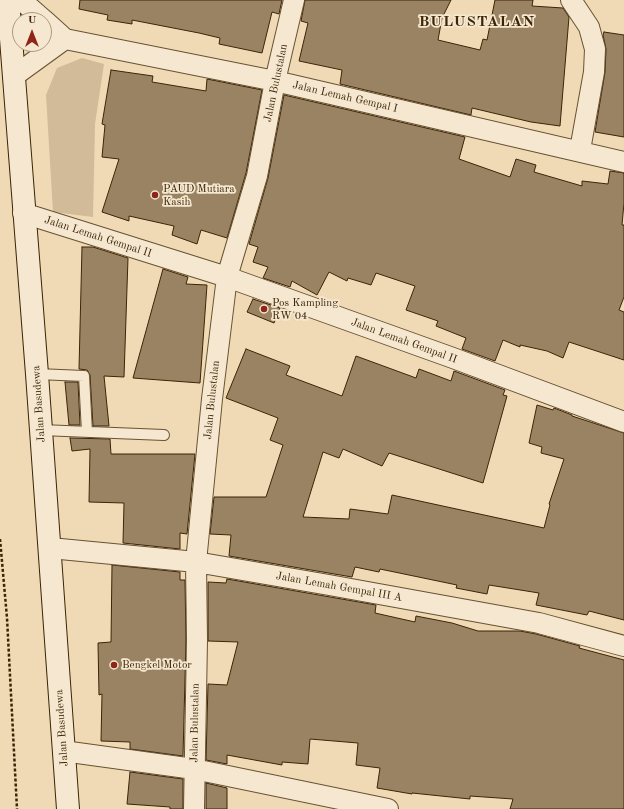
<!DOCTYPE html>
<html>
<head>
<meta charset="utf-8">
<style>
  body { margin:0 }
  #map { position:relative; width:624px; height:809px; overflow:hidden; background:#f0dab6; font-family:"Old Standard TT",serif }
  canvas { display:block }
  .north { position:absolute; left:12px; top:12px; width:40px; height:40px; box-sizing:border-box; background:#f5e7d0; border:1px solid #ab997f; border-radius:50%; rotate:0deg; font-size:11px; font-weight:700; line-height:16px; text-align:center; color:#3b2506 }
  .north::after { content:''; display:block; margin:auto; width:14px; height:18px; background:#8f2418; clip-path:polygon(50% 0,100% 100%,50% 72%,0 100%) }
</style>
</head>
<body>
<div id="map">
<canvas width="624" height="809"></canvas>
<div class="north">U</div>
</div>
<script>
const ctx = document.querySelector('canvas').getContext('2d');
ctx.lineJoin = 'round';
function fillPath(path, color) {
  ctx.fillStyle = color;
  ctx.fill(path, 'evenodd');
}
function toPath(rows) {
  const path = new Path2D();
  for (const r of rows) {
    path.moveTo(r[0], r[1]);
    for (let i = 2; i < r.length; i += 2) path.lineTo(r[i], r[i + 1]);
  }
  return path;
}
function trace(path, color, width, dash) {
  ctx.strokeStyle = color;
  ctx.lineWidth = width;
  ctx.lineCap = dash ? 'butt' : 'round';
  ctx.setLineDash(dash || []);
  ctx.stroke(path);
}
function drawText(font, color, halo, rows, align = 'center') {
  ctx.font = font + ' "Old Standard TT",serif';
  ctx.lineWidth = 3.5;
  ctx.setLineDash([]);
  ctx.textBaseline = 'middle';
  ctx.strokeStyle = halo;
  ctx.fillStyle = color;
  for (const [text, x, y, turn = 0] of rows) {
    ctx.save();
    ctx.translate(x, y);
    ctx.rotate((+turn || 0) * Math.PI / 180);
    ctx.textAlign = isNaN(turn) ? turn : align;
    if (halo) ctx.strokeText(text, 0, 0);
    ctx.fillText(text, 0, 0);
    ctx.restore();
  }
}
fillPath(toPath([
  [82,58,104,64,95,124,93,217,53,212,46,95,57,68]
]), '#d1bb98');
const building = toPath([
  [80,0,282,0,279,14,272,12,262,53,219,44,220,38,199,33,132,20,132,24,107,20,108,15,79,9,80,0],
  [305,0,451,0,442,18,438,40,480,50,483,39,487,40,495,0,533,0,532,6,563,8,569,17,560,126,531,122,472,108,471,115,340,84,342,70,299,61,308,23,301,21,305,0],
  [604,32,624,35,624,137,595,132,605,72,606,49,603,35,604,32],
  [111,70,153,76,152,82,206,91,207,79,262,90,246,173,227,238,201,230,197,244,172,235,174,226,129,216,129,221,102,212,119,159,102,157,105,125,102,124,111,70],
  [284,95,465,137,459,159,510,177,516,159,536,165,534,172,582,186,582,181,608,184,610,171,624,173,624,203,622,225,624,225,624,297,619,310,624,312,624,360,569,342,563,358,547,351,520,345,520,347,503,340,495,361,462,349,466,338,436,326,438,321,406,310,415,286,376,273,371,285,348,278,347,281,329,272,317,295,292,281,290,287,263,278,268,267,253,262,258,247,249,244,268,178,284,95],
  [82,247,93,247,128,258,124,377,104,376,109,426,93,426,90,375,87,370,79,369,82,247],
  [163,269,188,277,186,284,207,285,200,383,133,378,163,269],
  [253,299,280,308,274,323,247,312,253,299],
  [246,349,290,366,286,375,342,396,356,356,416,378,419,369,451,381,454,371,505,390,503,395,507,396,483,483,389,453,382,466,343,449,339,458,323,452,303,517,349,519,350,509,388,514,392,495,544,528,550,505,549,504,564,459,541,453,542,447,529,443,537,405,553,410,554,408,572,415,572,416,624,433,624,620,589,611,587,615,536,605,539,593,489,585,487,594,456,588,457,585,380,569,379,572,355,567,352,577,229,556,231,535,210,534,214,497,266,497,283,445,270,440,278,418,226,398,246,349],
  [65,382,78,382,80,425,69,425,65,382],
  [70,438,110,439,111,454,195,454,187,534,180,533,180,549,123,543,124,503,89,502,90,449,72,451,70,438],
  [112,565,180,572,180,580,185,580,186,640,183,756,130,749,130,742,101,741,102,694,99,695,98,643,111,642,112,565],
  [227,579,376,605,375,613,415,622,416,616,452,623,478,631,520,631,536,634,580,646,579,648,624,660,624,809,510,809,513,799,470,796,470,799,412,793,412,794,377,788,380,768,356,765,358,743,310,739,308,764,282,762,282,765,227,755,227,764,206,760,208,684,227,685,238,642,208,641,208,582,226,583,227,579],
  [130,772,183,779,183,809,170,809,170,807,127,804,130,772],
  [206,783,227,788,227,809,206,809,206,783]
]);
fillPath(building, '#998362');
trace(building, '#3b2506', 1);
const lane = toPath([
  [37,374,84,376,87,432],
  [41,430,164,435]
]);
const street = toPath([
  [21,0,44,20],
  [571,0,589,27,595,49,594,72,580,150],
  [44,20,65,39,275,81,624,162],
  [14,76,65,39],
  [23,213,227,277,453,358,624,422],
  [50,548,196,562,329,585,539,623,624,646],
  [63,751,194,769,388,809],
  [194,809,197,640,196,562,212,399,227,277,257,176,275,81,294,0]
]);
const secondary = toPath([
  [8,0,37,374,68,809]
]);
trace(lane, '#685232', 12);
trace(street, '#685232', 22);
trace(secondary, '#3b2506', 24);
trace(toPath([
  [0,539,7,618,17,809]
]), '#3b2506', 2.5, [3, 2]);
trace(lane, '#f5e7d0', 10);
trace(street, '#f5e7d0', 20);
trace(secondary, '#f5e7d0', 22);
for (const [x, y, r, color] of [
  [155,195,4,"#8f2418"],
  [264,309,4,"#8f2418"],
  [114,665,4,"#8f2418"]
]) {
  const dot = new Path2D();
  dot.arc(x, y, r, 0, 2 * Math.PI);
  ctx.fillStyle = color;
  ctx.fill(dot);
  trace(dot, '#f5e7d0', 1.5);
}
drawText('11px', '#3b2506', '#f5e7d0', [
  ["Jalan Bulustalan",276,83,-78],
  ["Jalan Lemah Gempal I",345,97,13],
  ["Jalan Lemah Gempal II",98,237,18],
  ["Jalan Lemah Gempal II",404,341,20],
  ["Jalan Bulustalan",212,400,-84],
  ["Jalan Basudewa",39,404,-94],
  ["Jalan Lemah Gempal III A",339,587,10],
  ["Jalan Bulustalan",195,723,-89],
  ["Jalan Basudewa",62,728,-94]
]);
drawText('11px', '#3b2506', '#f5e7d0', [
  ["PAUD Mutiara",163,189],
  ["Kasih",163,202],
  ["Pos Kampling",272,303],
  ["RW 04",272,316],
  ["Bengkel Motor",122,665]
], 'left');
ctx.letterSpacing = '1px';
drawText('bold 15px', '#3b2506', '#f5e7d0', [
  ["BULUSTALAN",477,22]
]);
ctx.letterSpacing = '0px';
</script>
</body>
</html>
